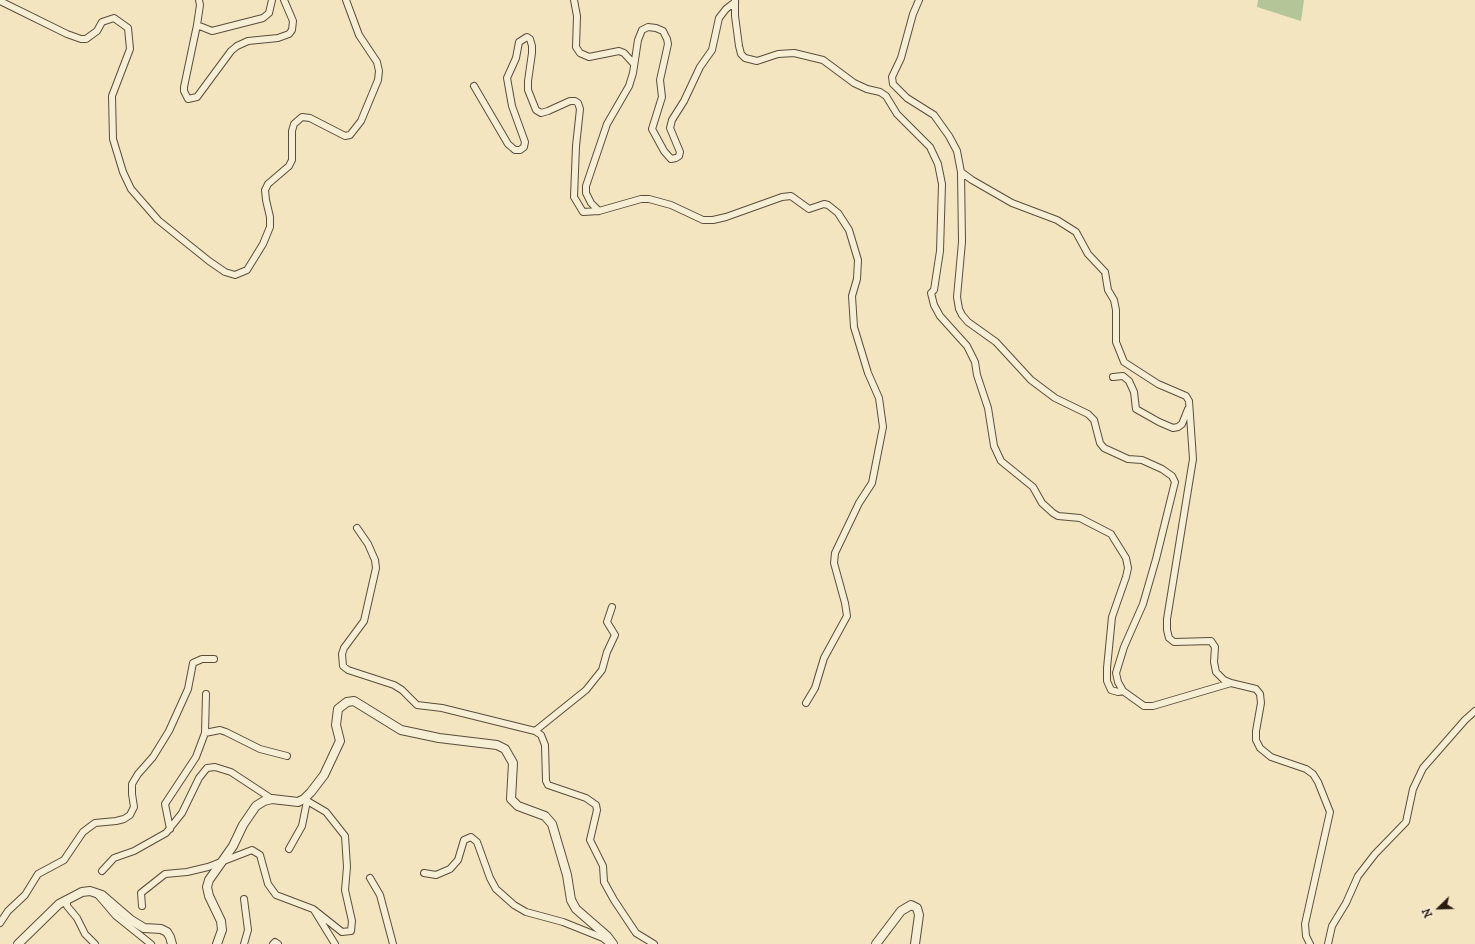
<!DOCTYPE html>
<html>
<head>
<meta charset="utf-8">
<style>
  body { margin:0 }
  #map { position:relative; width:1475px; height:944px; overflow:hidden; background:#f2e5c0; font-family:"IM FELL DW Pica",serif }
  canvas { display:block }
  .north { position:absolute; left:1419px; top:888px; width:40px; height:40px; -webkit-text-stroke:3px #f7eed6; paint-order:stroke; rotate:247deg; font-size:11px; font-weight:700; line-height:16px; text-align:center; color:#271c0f }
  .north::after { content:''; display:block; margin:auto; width:14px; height:18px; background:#271c0f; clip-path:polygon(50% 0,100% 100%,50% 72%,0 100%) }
</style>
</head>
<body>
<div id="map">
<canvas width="1475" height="944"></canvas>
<div class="north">N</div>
</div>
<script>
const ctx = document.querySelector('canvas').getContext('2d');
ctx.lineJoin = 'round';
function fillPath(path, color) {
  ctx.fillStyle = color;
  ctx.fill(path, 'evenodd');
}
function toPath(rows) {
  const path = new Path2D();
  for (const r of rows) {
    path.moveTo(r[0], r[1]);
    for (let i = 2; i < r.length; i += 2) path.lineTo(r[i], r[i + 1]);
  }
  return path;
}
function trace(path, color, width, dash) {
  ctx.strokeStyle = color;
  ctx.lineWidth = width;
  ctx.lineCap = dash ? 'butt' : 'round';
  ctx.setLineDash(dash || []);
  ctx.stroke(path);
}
fillPath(toPath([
  [1258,0,1304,0,1301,21,1257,7]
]), '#b4c697');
const minor = toPath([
  [199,0,200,5,197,25,212,31,263,18,269,13,272,0],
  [574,0,577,16,576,47,580,53,589,57,619,51,624,53,634,64],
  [735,0,735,16,739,46,741,54,745,58,757,61,778,54,794,53,823,60,854,83,867,89,880,92,886,96,897,114,930,147,938,164,942,184,940,251,934,290,931,293,934,305,940,316,967,346,975,362,977,375,988,408,994,446,1001,461,1033,487,1042,503,1053,513,1058,516,1080,518,1111,534,1126,558,1128,568,1126,577,1112,617,1107,668,1107,681,1111,690,1118,692,1123,691],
  [919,0,913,14,901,58,892,77,893,84,907,98,934,115,949,136,957,151,961,172,972,180,1012,203,1057,220,1076,232,1088,254,1105,272,1108,290,1114,300,1116,310,1116,342,1124,362,1158,384,1186,396,1189,401,1193,459,1167,619,1167,630,1169,638,1174,642,1211,641,1215,647,1214,662,1216,672,1224,680,1231,683,1256,689,1260,694,1261,703,1256,731,1256,740,1260,748,1271,757,1306,769,1313,774,1318,782,1330,812,1305,924,1306,936,1310,944],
  [0,1,67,34,81,39,86,39,97,31,102,22,114,18,128,28,130,49,112,96,113,139,123,172,131,189,158,220,209,261,225,272,235,275,247,270,263,244,270,227,270,217,266,200,265,190,268,184,289,166,292,160,292,131,294,124,302,117,310,118,345,136,350,135,361,121,378,80,379,71,377,62,359,35,346,0],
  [197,25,184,87,184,91,188,99,197,97,231,51,237,46,248,41,278,38,289,34,292,30,293,21,284,0],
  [474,86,508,144,515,150,520,150,524,147,525,142,512,106,507,78,516,58,519,42,527,37,530,39,532,46,532,53,528,81,528,90,536,110,541,113,548,111,570,101,575,101,578,103,580,109,576,146,574,197,583,212,599,211,641,199,649,199,671,205,703,220,713,220,726,217,782,197,791,196,809,209,824,204,828,205,838,213,849,230,858,260,857,279,852,296,854,327,868,373,879,398,883,427,872,483,859,503,835,553,834,563,845,603,847,616,824,658,815,688,806,703],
  [961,172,962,242,957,297,959,309,962,315,968,322,996,342,1031,380,1055,398,1088,414,1094,420,1100,443,1104,448,1128,459,1142,460,1162,469,1172,476,1175,482,1156,559,1143,604,1124,647,1116,673,1118,682,1123,691,1144,706,1153,706,1231,683],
  [599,211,591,203,586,193,586,186,607,124,629,86,633,73,638,40,642,30,648,27,656,28,663,31,667,39,668,44,660,80,662,97,652,129,664,151,671,159,676,158,679,156,680,152,670,128,672,120,684,101,700,67,712,50,719,18,726,9,735,2],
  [1113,377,1123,376,1129,381,1134,392,1136,409,1159,422,1173,428,1178,427,1182,424,1188,409],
  [357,528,368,544,375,560,376,568,364,621,344,648,342,654,343,666,348,670,394,685,402,690,417,705,442,708,535,731,541,735,545,745,546,781,548,785,586,798,596,805,597,810,590,840,603,866,604,882,614,900,636,933,654,944],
  [535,731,586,690,602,670,607,652,615,635,607,622,612,607],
  [205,733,220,730,226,732,260,749,287,756],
  [170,829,165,804,196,757,205,733,206,694],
  [289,849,302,826,307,801],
  [102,871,114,858,134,851,166,833,182,813,199,778,207,768,215,767,231,772,272,799],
  [424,873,436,875,450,869,458,860,464,840,471,837,477,842,490,878,496,889,514,905,526,912,563,922,603,938,609,943],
  [370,878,380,895,393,944],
  [98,895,116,916,151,944],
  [244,899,248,930,244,944],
  [67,901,67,906,77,918,85,934,95,944],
  [142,906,141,893,165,874,187,872,208,867,252,850,260,855,268,884,276,895,313,909,342,932,351,931,352,921,345,890,347,867,345,836,326,812,304,799],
  [314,910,335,944],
  [0,923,8,911,25,895,38,874,64,860,83,832,95,823,116,821,124,819,130,815,134,807,132,794,132,784,138,774,153,757,169,731,188,689,193,663,202,659,214,659],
  [273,944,275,942,278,944],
  [1328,944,1332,926,1346,903,1358,876,1375,854,1406,822,1413,789,1423,768,1465,720,1475,711]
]);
const tertiary = toPath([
  [18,944,59,904,82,892,90,891,102,895,131,920,144,928,161,929,167,932,170,937,172,944],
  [217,944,222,930,221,921,209,896,207,887,209,880,233,846,243,825,256,806,264,801,272,799,298,802,304,799,311,792,324,775,340,741,336,725,338,709,347,702,354,701,401,730,439,738,497,745,505,749,513,763,511,799,518,806,545,816,552,824,567,875,571,900,576,909,607,936,613,944],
  [876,944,901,911,911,905,917,908,919,915,915,944]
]);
trace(minor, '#5a4e3b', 8);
trace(tertiary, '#5a4e3b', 10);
trace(minor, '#f7eed6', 6);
trace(tertiary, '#f7eed6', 8);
</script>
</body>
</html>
